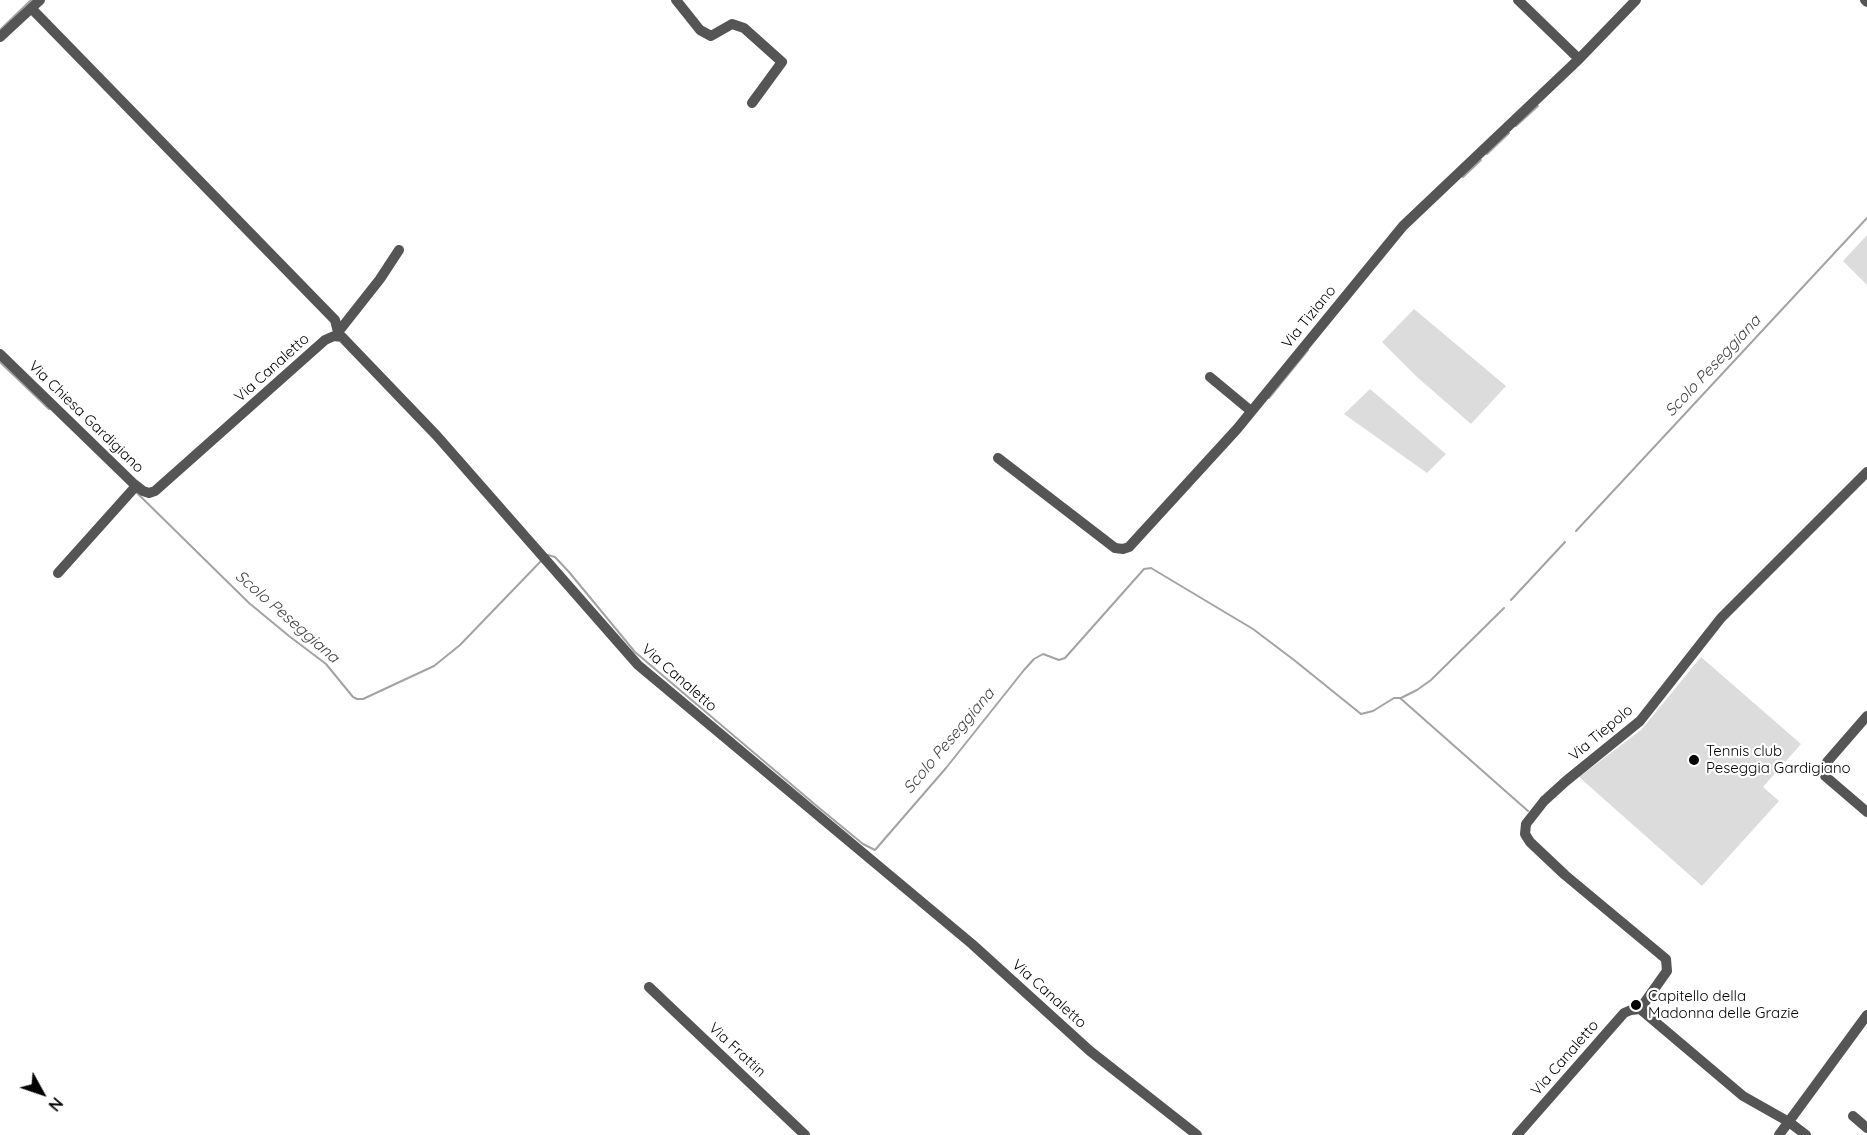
<!DOCTYPE html>
<html>
<head>
<meta charset="utf-8">
<style>
  body { margin:0 }
  #map { position:relative; width:1867px; height:1135px; overflow:hidden; background:#fff; font-family:Quicksand,sans-serif }
  canvas { display:block }
  .north { position:absolute; left:12px; top:1063px; width:60px; height:60px; -webkit-text-stroke:4px #fff; paint-order:stroke; rotate:130deg; font-size:16px; font-weight:700; line-height:24px; text-align:center; color:#000 }
  .north::after { content:''; display:block; margin:auto; width:21px; height:27px; background:#000; clip-path:polygon(50% 0,100% 100%,50% 72%,0 100%) }
</style>
</head>
<body>
<div id="map">
<canvas width="1867" height="1135"></canvas>
<div class="north">N</div>
</div>
<script>
const ctx = document.querySelector('canvas').getContext('2d');
ctx.lineJoin = 'round';
function fillPath(path, color) {
  ctx.fillStyle = color;
  ctx.fill(path, 'evenodd');
}
function toPath(rows) {
  const path = new Path2D();
  for (const r of rows) {
    path.moveTo(r[0], r[1]);
    for (let i = 2; i < r.length; i += 2) path.lineTo(r[i], r[i + 1]);
  }
  return path;
}
function trace(path, color, width, dash) {
  ctx.strokeStyle = color;
  ctx.lineWidth = width;
  ctx.lineCap = dash ? 'butt' : 'round';
  ctx.setLineDash(dash || []);
  ctx.stroke(path);
}
function drawText(font, color, halo, rows, align = 'center') {
  ctx.font = font + ' Quicksand,sans-serif';
  ctx.lineWidth = 4.5;
  ctx.setLineDash([]);
  ctx.textBaseline = 'middle';
  ctx.strokeStyle = halo;
  ctx.fillStyle = color;
  for (const [text, x, y, turn = 0] of rows) {
    ctx.save();
    ctx.translate(x, y);
    ctx.rotate((+turn || 0) * Math.PI / 180);
    ctx.textAlign = isNaN(turn) ? turn : align;
    if (halo) ctx.strokeText(text, 0, 0);
    ctx.fillText(text, 0, 0);
    ctx.restore();
  }
}
fillPath(toPath([
  [1867,235,1867,285,1843,261],
  [1414,309,1506,386,1471,424,1417,377,1382,342],
  [1370,389,1446,454,1427,473,1344,414],
  [1701,657,1801,744,1763,787,1779,801,1702,886,1579,777,1641,730]
]), '#dcdcdc');
trace(toPath([
  [0,30,31,0],
  [1516,126,1538,106],
  [1487,154,1509,133],
  [1463,177,1481,160],
  [0,362,49,409],
  [1269,398,1308,350],
  [135,491,249,603,289,636,326,664,353,697,357,699,363,699,434,666,460,645,541,561],
  [1576,531,1867,218],
  [548,555,555,557,569,572,635,652,818,807,863,844,875,850,946,768,1024,670,1034,659,1043,654,1059,660,1065,658,1144,569,1151,568,1253,629,1294,660,1361,714,1373,711,1394,698,1400,698,1528,811],
  [1511,600,1565,542],
  [1401,698,1417,690,1431,680,1504,608]
]), '#a3a3a3', 2);
trace(toPath([
  [676,0,700,30,711,36,732,24,744,28,782,62,752,103],
  [1518,0,1579,59],
  [1865,0,1867,2],
  [32,9,335,320,339,336],
  [0,37,40,0],
  [339,331,380,279,399,250],
  [0,354,134,484,143,491,149,493,155,491,325,340,334,336,342,337,437,436,638,665,972,944,1090,1051,1197,1135],
  [1210,377,1251,411],
  [998,458,1115,548,1123,549,1129,547,1237,429,1403,226,1579,59,1636,0],
  [58,573,136,486],
  [1867,716,1827,762,1825,776,1867,812],
  [649,987,805,1135],
  [1640,1009,1667,971,1666,959,1565,875,1530,842,1525,834,1526,824,1544,801,1566,781,1640,721,1721,618,1867,472],
  [1640,1009,1743,1096,1789,1122,1806,1135],
  [1853,1116,1867,1128],
  [1517,1135,1624,1013,1631,1010,1640,1009],
  [1779,1135,1867,1015]
]), '#555', 10);
for (const [x, y, r, color] of [
  [1694,760,6,"#000"],
  [1636,1005,6,"#000"]
]) {
  const dot = new Path2D();
  dot.arc(x, y, r, 0, 2 * Math.PI);
  ctx.fillStyle = color;
  ctx.fill(dot);
  trace(dot, '#fff', 2);
}
drawText('15px', '#000', '#fff', [
  ["Via Tiziano",1309,317,-51],
  ["Via Canaletto",272,368,-42],
  ["Via Chiesa Gardigiano",86,417,44],
  ["Via Canaletto",679,678,41],
  ["Via Tiepolo",1601,733,-40],
  ["Via Canaletto",1049,994,42],
  ["Via Frattin",737,1050,43],
  ["Via Canaletto",1565,1058,-49]
]);
drawText('15px', '#000', '#fff', [
  ["Tennis club",1706,751],
  ["Peseggia Gardigiano",1706,768],
  ["Capitello della",1648,996],
  ["Madonna delle Grazie",1648,1013]
], 'left');
drawText('italic 16px', '#444', '#fff', [
  ["Scolo Peseggiana",1713,366,-47],
  ["Scolo Peseggiana",287,617,41],
  ["Scolo Peseggiana",949,741,-50]
]);
</script>
</body>
</html>
